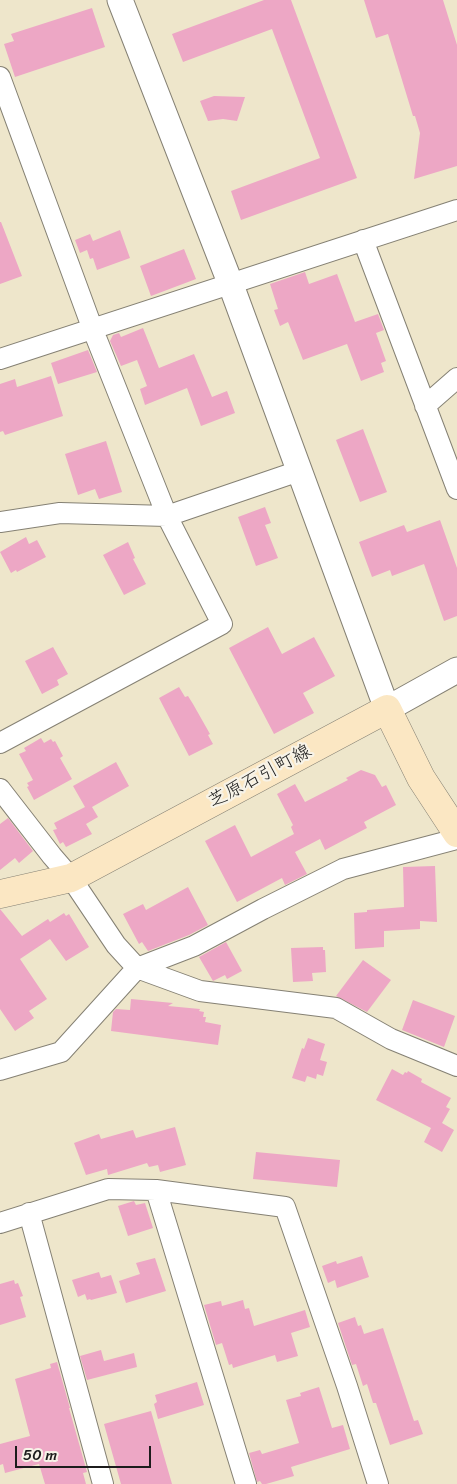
<!DOCTYPE html>
<html>
<head>
<meta charset="utf-8">
<style>
  body { margin:0 }
  #map { position:relative; width:457px; height:1484px; overflow:hidden; background:#eee6cb; font-family:Sriracha,sans-serif }
  canvas { display:block }
  .scale { position:absolute; left:15px; top:1446px; width:136px; height:22px; box-sizing:border-box; border:2px solid #1c1c1c; border-top:0; padding-left:6px; font-size:15px; line-height:18px; white-space:nowrap; color:#1c1c1c; -webkit-text-stroke:4px #f7f3e8; paint-order:stroke }
</style>
</head>
<body>
<div id="map">
<canvas width="457" height="1484"></canvas>
<div class="scale">50 m</div>
</div>
<script>
const ctx = document.querySelector('canvas').getContext('2d');
ctx.lineJoin = 'round';
function fillPath(path, color) {
  ctx.fillStyle = color;
  ctx.fill(path, 'evenodd');
}
function toPath(rows) {
  const path = new Path2D();
  for (const r of rows) {
    path.moveTo(r[0], r[1]);
    for (let i = 2; i < r.length; i += 2) path.lineTo(r[i], r[i + 1]);
  }
  return path;
}
function trace(path, color, width, dash) {
  ctx.strokeStyle = color;
  ctx.lineWidth = width;
  ctx.lineCap = dash ? 'butt' : 'round';
  ctx.setLineDash(dash || []);
  ctx.stroke(path);
}
function drawText(font, color, halo, rows, align = 'center') {
  ctx.font = font + ' Sriracha,"Klee One",sans-serif';
  ctx.lineWidth = 4.5;
  ctx.setLineDash([]);
  ctx.textBaseline = 'middle';
  ctx.strokeStyle = halo;
  ctx.fillStyle = color;
  for (const [text, x, y, turn = 0] of rows) {
    ctx.save();
    ctx.translate(x, y);
    ctx.rotate((+turn || 0) * Math.PI / 180);
    ctx.textAlign = isNaN(turn) ? turn : align;
    if (halo) ctx.strokeText(text, 0, 0);
    ctx.fillText(text, 0, 0);
    ctx.restore();
  }
}
fillPath(toPath([
  [264,0,291,0,357,178,241,220,231,191,320,158,272,29,183,62,172,34],
  [364,0,443,0,457,45,457,166,414,179,420,133,415,116,413,116,388,34,376,38],
  [92,8,105,47,15,77,4,44,14,41,11,34],
  [214,96,245,97,237,121,223,119,208,121,200,101],
  [0,222,1,222,22,276,0,284],
  [120,230,130,258,97,270,93,258,90,259,87,250,80,253,75,240,90,234,93,241],
  [184,249,196,279,151,296,140,266],
  [305,272,309,284,337,274,355,322,378,314,384,330,376,333,386,361,381,363,384,372,361,381,347,344,303,360,288,322,280,326,274,310,278,309,270,284],
  [143,328,159,368,194,354,212,397,227,391,235,413,201,426,187,388,145,405,140,389,147,386,137,360,121,366,110,341,113,335,119,333,121,337],
  [88,350,97,372,58,384,51,363],
  [51,376,63,416,5,435,3,431,0,432,0,384,15,379,17,387],
  [363,429,387,492,360,502,336,440],
  [106,441,122,492,99,499,95,489,78,495,65,454],
  [265,507,271,523,265,525,278,558,256,566,238,517],
  [440,520,457,568,457,616,444,621,424,564,392,576,390,570,372,577,359,542,404,525,407,532],
  [26,537,29,544,37,540,46,557,17,572,16,570,11,573,0,552],
  [128,542,135,558,133,559,146,584,124,595,103,555],
  [268,627,282,654,314,637,335,676,303,693,314,713,274,734,229,648],
  [53,647,68,674,57,680,59,685,42,694,25,661],
  [179,687,185,697,188,696,193,704,210,734,208,735,213,744,189,756,159,698],
  [41,738,44,743,51,739,53,742,55,741,63,756,60,758,72,779,34,800,27,787,29,786,27,783,33,780,19,754,26,751,24,748],
  [116,762,129,786,92,807,98,817,86,824,92,834,66,847,63,842,60,844,53,830,57,829,54,823,85,807,73,786],
  [361,770,375,775,382,787,386,785,396,805,364,822,367,828,325,850,320,839,295,852,307,874,285,885,282,878,237,902,205,841,235,825,251,857,294,834,291,827,293,825,277,794,295,784,305,802,348,780,346,778],
  [8,818,33,851,19,863,15,858,0,870,0,824],
  [435,866,437,922,420,921,420,929,384,931,384,947,355,949,354,913,367,912,367,910,404,907,403,867],
  [188,887,208,925,189,935,148,951,142,942,139,944,123,914,143,904,146,910],
  [0,909,22,936,48,919,50,922,64,913,66,916,69,914,89,947,66,961,50,939,20,959,47,999,29,1011,34,1018,15,1031,0,1009],
  [226,942,242,971,227,979,225,975,213,981,199,957],
  [323,947,323,950,325,950,326,972,312,973,313,981,293,982,291,948],
  [363,960,391,980,367,1012,336,996],
  [131,999,173,1003,168,1006,200,1009,199,1011,204,1012,203,1017,206,1017,205,1022,221,1025,218,1045,111,1031,113,1012,116,1009,130,1010],
  [413,1000,455,1016,444,1047,402,1030],
  [308,1038,325,1044,320,1060,327,1062,323,1076,317,1074,316,1079,307,1076,305,1082,292,1078,302,1048,304,1049],
  [392,1069,403,1075,405,1072,407,1073,408,1071,422,1079,421,1082,451,1098,446,1107,450,1109,442,1123,454,1130,442,1152,424,1142,431,1128,376,1100],
  [175,1127,186,1165,160,1172,158,1165,149,1167,147,1163,108,1175,107,1169,86,1175,74,1143,99,1134,101,1139,133,1130,136,1138],
  [256,1152,340,1160,337,1187,253,1179],
  [134,1201,136,1205,145,1203,153,1228,128,1236,118,1206],
  [362,1256,369,1277,337,1288,335,1280,328,1283,322,1266,336,1261,337,1264],
  [155,1258,166,1291,126,1303,119,1281,140,1274,136,1263],
  [99,1272,101,1278,111,1275,117,1293,91,1300,90,1299,87,1300,85,1294,78,1297,72,1280],
  [14,1280,15,1284,18,1283,23,1296,20,1297,26,1317,0,1325,0,1284],
  [243,1300,245,1309,249,1308,254,1326,305,1310,310,1327,291,1333,298,1356,277,1362,275,1355,233,1368,232,1364,229,1365,222,1343,216,1345,204,1305,221,1301,222,1306],
  [355,1317,358,1326,361,1325,364,1334,383,1328,414,1421,418,1420,423,1434,390,1445,376,1403,373,1403,367,1384,363,1386,356,1364,352,1365,338,1323],
  [101,1350,104,1361,134,1353,137,1367,87,1380,80,1356],
  [57,1362,70,1408,69,1408,87,1472,83,1473,86,1484,45,1484,39,1464,5,1473,3,1464,0,1465,0,1444,30,1436,15,1379,51,1368,50,1364],
  [197,1382,204,1405,158,1419,154,1404,157,1402,155,1395],
  [319,1387,332,1428,343,1425,350,1449,291,1467,294,1476,266,1484,262,1484,260,1481,257,1482,249,1453,260,1450,262,1454,299,1443,286,1400,301,1396,300,1393],
  [151,1411,172,1484,121,1484,104,1424]
]), '#eda7c5');
const minor = toPath([
  [0,77,93,330,167,516,222,624,0,743],
  [363,240,457,489],
  [0,359,457,210],
  [425,406,457,378],
  [0,522,60,513,167,516,299,471],
  [0,789,52,856,71,878,116,945,137,968,200,991,336,1008,391,1039,457,1066],
  [0,1070,61,1052,137,968,194,946,263,909,343,869,457,839],
  [156,1190,246,1484],
  [29,1213,103,1484],
  [0,1223,108,1189,156,1190,285,1207,347,1386,378,1484]
]);
const tertiary = toPath([
  [120,0,231,285,387,709,457,670]
]);
const secondary = toPath([
  [0,894,71,878,387,709,421,778,457,833]
]);
trace(minor, '#858174', 22);
trace(tertiary, '#858174', 27);
trace(secondary, '#858174', 29);
trace(minor, '#fff', 20);
trace(tertiary, '#fff', 25);
trace(secondary, '#fbe7c3', 28);
drawText('19px', '#1c1c1c', '#f7f3e8', [
  ["芝原石引町線",260,777,-28]
]);
</script>
</body>
</html>
